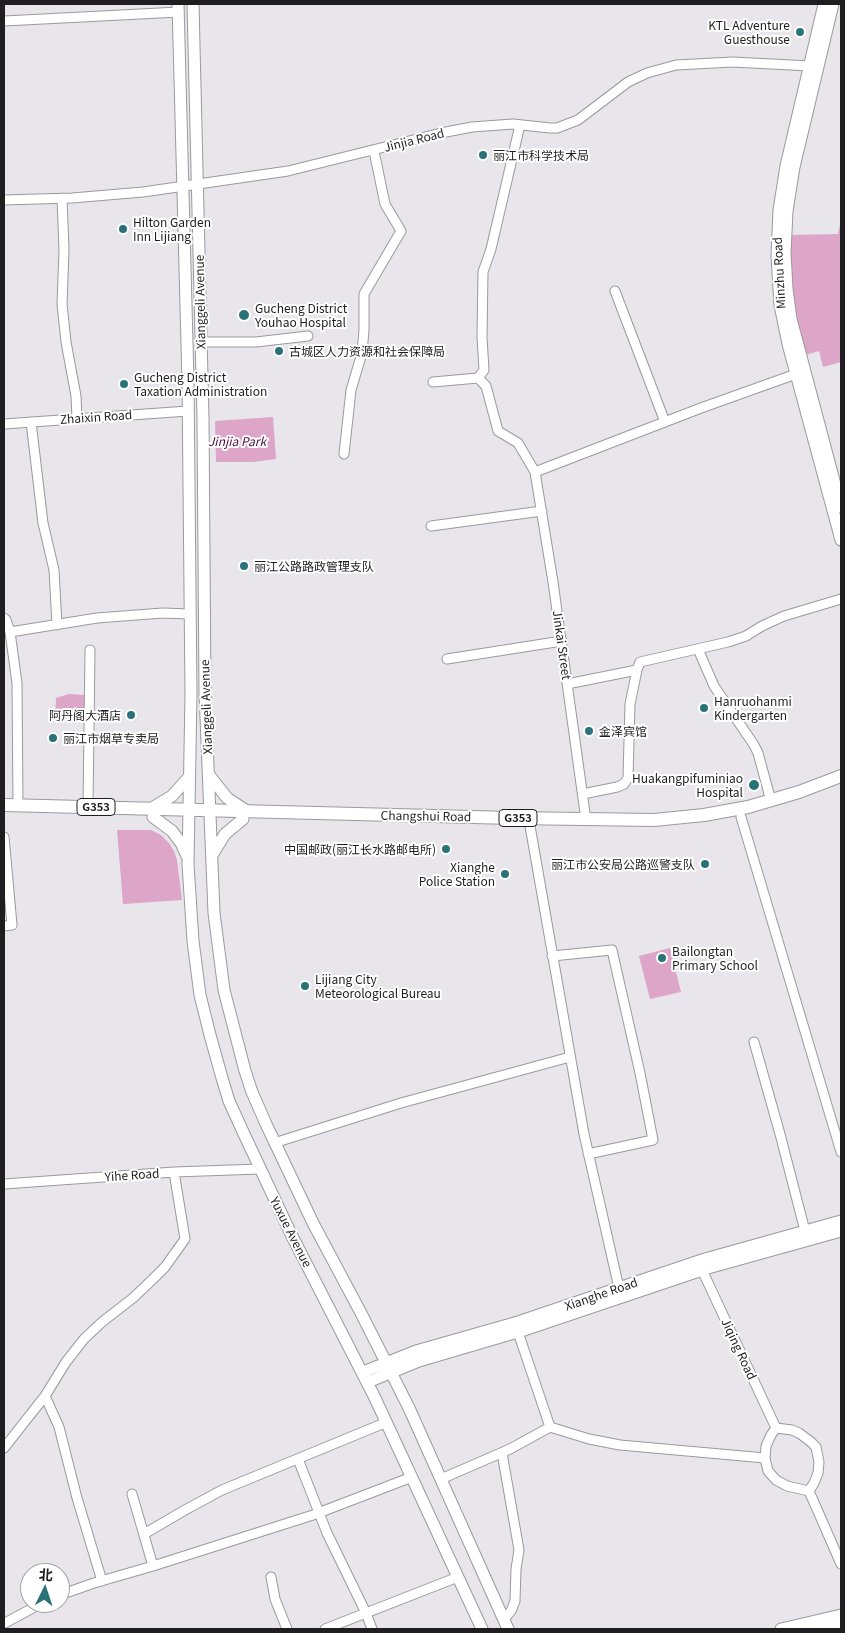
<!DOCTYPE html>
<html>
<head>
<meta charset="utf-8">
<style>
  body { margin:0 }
  #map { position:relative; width:845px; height:1633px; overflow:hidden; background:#e8e6eb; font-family:Georgia,"Noto Sans SC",serif }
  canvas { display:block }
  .frame { position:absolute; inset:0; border:5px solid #1e1e20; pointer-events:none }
  .north { position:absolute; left:20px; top:1563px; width:50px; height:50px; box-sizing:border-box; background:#fff; border:1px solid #a5a5a6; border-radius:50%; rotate:4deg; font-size:14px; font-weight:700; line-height:20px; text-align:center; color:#1e1e20 }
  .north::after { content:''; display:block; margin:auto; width:18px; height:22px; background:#297378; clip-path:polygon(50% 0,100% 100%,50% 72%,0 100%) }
</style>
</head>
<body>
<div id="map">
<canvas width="845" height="1633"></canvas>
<div class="frame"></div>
<div class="north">北</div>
</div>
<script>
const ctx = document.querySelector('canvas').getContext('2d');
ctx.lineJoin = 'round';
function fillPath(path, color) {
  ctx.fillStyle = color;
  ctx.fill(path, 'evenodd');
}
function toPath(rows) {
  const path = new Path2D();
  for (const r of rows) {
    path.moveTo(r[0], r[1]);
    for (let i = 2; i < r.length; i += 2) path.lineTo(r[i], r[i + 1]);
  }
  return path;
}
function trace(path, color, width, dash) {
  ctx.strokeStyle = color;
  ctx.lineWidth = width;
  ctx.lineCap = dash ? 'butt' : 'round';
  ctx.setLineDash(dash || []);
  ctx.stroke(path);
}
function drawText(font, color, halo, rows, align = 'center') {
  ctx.font = font + ' Georgia,"Noto Sans SC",serif';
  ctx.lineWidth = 4;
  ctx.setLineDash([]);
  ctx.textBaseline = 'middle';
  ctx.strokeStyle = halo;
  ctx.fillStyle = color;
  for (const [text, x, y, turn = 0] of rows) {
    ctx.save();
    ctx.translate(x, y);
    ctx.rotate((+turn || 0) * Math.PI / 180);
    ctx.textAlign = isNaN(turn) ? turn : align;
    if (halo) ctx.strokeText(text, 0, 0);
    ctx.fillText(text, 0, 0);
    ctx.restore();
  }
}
fillPath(toPath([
  [841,219,841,362,823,367,819,351,805,355,792,300,790,274,791,235,838,234],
  [273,417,276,459,253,462,216,462,215,421],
  [69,694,84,695,84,721,55,720,56,698],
  [117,830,151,830,161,835,169,843,174,851,177,860,182,900,123,904],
  [670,948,681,992,650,999,639,956]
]), '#dda5c7');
const minor = toPath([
  [4,21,179,12],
  [520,125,491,249,483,272,482,337,484,370,478,378,486,386,498,431,518,443,535,472,553,582,586,820],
  [62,198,64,250,62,304,66,342,76,396,77,419],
  [4,200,72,198,143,192,288,171,441,133,472,127,513,124,550,128,557,128,578,120,628,82,647,73,676,65,733,62,810,66],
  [615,291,665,422],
  [201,342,256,342,308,336],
  [433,382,478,378],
  [31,422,43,523,54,570,57,625],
  [4,424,188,411],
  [344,454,351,390,362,353,364,330,364,294,401,231,385,204,374,151],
  [535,472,701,408,796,374],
  [431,526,542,511],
  [4,618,6,620,10,632,17,683,18,805],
  [10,632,97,618,163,613,190,614],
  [698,649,714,686,754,745,758,753,771,801],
  [447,659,562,641],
  [567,684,637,670],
  [583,794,617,787,624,784,628,778,630,704,637,670,640,662,728,642,746,636,762,626,784,616,841,599],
  [88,806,90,650],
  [741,817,841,1152],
  [530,826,584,1134,619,1288],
  [4,837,12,925,4,926],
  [552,956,612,950,640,1073,653,1140,588,1154],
  [754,1042,780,1134,805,1231],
  [274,1143,401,1103,570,1057],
  [4,1184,174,1172,260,1169],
  [702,1270,776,1428],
  [518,1332,550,1427],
  [45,1396,59,1427,77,1498,102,1581],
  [776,1428,771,1435,766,1446,765,1458,768,1471,776,1480,787,1486,809,1491],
  [776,1428,792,1430,799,1433,811,1442,816,1447,819,1462,818,1473,814,1483,809,1491],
  [4,1448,45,1396,66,1362,84,1339,102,1322,133,1298,154,1278,165,1267,185,1239,174,1172],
  [502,1453,519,1550,516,1569,515,1601,511,1611,504,1619],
  [298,1459,327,1533,366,1613,372,1629],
  [441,1479,510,1449,550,1427,589,1439,620,1445,765,1458],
  [809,1491,841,1564],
  [132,1494,153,1566],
  [144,1534,185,1510,222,1490,387,1422],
  [271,1577,275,1599,287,1629],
  [60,1595,94,1583,153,1566,313,1515,412,1477],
  [5,1623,42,1603],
  [325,1629,458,1577]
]);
const major = toPath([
  [178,4,188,381,191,694,188,864,193,941,200,995,210,1035,222,1078,229,1101,244,1134,291,1234,375,1398,482,1629],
  [193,4,203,418,205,693,214,913,224,990,245,1071,252,1092,266,1124,313,1223,362,1315,409,1408,508,1629],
  [824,4,786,166,779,210,777,256,780,305,788,344,841,540],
  [833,4,794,167,787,211,785,253,787,289,791,319,841,507],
  [209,775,227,798,247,811],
  [152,808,172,796,189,777],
  [153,817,172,831,181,843,187,856],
  [212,855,225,834,243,819],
  [363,1372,416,1351,518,1322,705,1259,841,1221],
  [368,1382,419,1361,521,1331,708,1268,841,1231],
  [781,1629,841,1615],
  [815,1629,841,1623]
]);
const highway = toPath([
  [4,805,512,818,654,820,704,815,748,807,799,792,841,776]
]);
trace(minor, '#9b999e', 11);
trace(major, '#9b999e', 13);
trace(highway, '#9b999e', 14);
trace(minor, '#fff', 9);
trace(major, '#fff', 11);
trace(highway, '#fff', 12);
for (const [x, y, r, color] of [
  [800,32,5,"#297378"],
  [483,155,5,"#297378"],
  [123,229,5,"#297378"],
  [244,315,6,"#297378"],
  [279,351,5,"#297378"],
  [124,384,5,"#297378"],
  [244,566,5,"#297378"],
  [704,708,5,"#297378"],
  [131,715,5,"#297378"],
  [589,731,5,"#297378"],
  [53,738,5,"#297378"],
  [754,785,6,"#297378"],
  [446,849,5,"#297378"],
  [705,864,5,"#297378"],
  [505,874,5,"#297378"],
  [662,958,5,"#297378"],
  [305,986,5,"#297378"]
]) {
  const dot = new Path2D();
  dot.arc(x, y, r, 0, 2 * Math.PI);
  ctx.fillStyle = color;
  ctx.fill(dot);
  trace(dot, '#fff', 2);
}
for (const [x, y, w] of [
  [96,807,38],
  [518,818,38]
]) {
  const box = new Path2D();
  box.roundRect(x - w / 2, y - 8.5, w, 17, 4);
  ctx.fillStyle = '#fff';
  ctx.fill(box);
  trace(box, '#1e1e20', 1);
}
drawText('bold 11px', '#1e1e20', null, [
  ["G353",96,807],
  ["G353",518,818]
]);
drawText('12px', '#1e1e20', '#fff', [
  ["KTL Adventure",790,25,"right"],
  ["Guesthouse",790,39,"right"],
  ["丽江市科学技术局",493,155],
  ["Hilton Garden",133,222],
  ["Inn Lijiang",133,236],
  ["Gucheng District",255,308],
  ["Youhao Hospital",255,322],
  ["古城区人力资源和社会保障局",289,351],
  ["Gucheng District",134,377],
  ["Taxation Administration",134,391],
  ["丽江公路路政管理支队",254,566],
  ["Hanruohanmi",714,701],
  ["Kindergarten",714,715],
  ["阿丹阁大酒店",121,715,"right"],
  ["金泽宾馆",599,731],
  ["丽江市烟草专卖局",63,738],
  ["Huakangpifuminiao",743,778,"right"],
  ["Hospital",743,792,"right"],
  ["中国邮政(丽江长水路邮电所)",436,849,"right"],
  ["丽江市公安局公路巡警支队",695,864,"right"],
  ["Xianghe",495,867,"right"],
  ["Police Station",495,881,"right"],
  ["Bailongtan",672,951],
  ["Primary School",672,965],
  ["Lijiang City",315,979],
  ["Meteorological Bureau",315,993]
], 'left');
drawText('12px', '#1e1e20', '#fff', [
  ["Jinjia Road",414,140,-14],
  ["Minzhu Road",779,273,-93],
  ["Xianggeli Avenue",200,302,-91],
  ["Zhaixin Road",96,417,-4],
  ["Jinkai Street",562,645,82],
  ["Xianggeli Avenue",206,707,-92],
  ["Changshui Road",426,816,1],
  ["Yihe Road",132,1175,-4],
  ["Yuxue Avenue",291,1232,63],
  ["Xianghe Road",601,1294,-19],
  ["Jiqing Road",739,1349,65]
]);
drawText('italic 12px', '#4d0a3b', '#fff', [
  ["Jinjia Park",237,441]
]);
</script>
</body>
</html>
